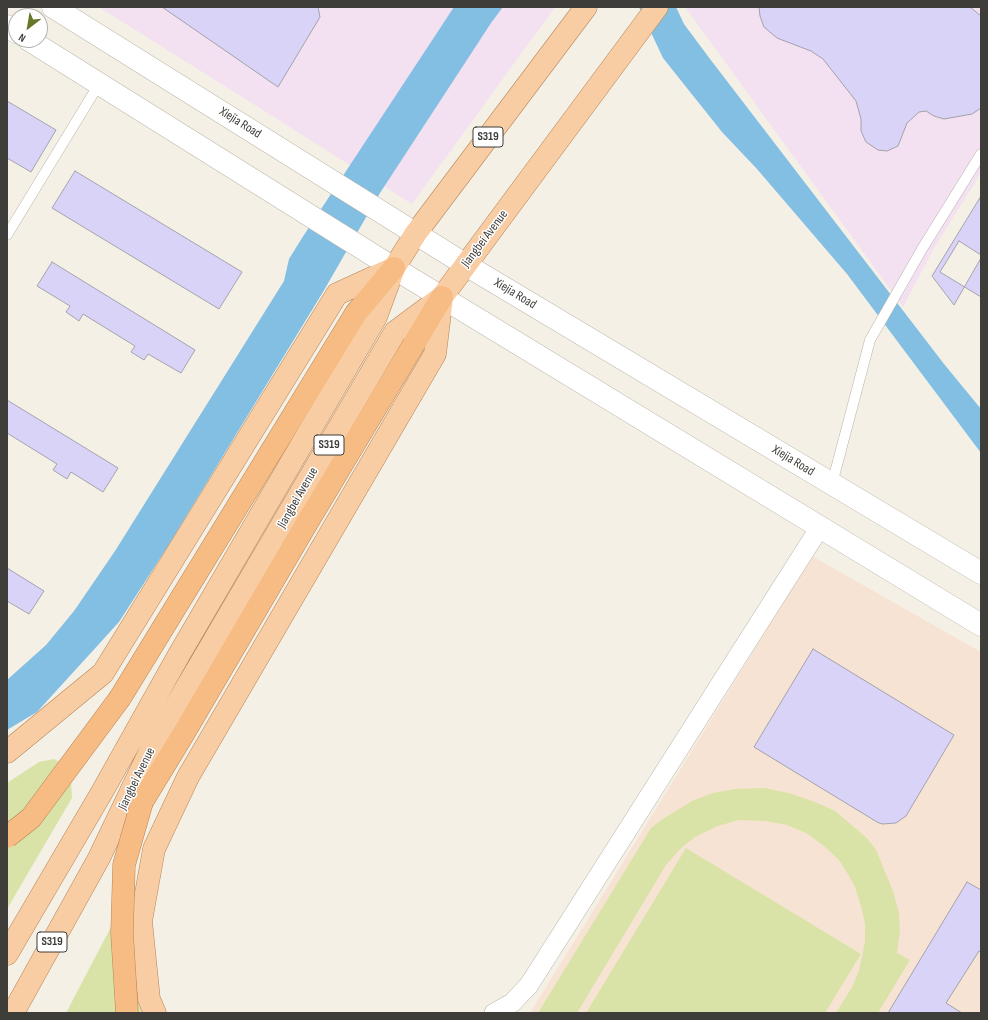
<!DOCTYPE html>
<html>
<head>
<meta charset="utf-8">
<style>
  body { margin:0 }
  #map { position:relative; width:988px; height:1020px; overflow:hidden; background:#f5f0e6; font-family:"Sofia Sans Condensed",sans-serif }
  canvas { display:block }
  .frame { position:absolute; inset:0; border:8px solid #3f3d39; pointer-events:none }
  .north { position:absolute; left:8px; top:8px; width:40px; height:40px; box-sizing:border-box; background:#fff; border:1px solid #b2b1b0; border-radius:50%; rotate:211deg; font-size:11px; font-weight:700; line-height:16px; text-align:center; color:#3f3d39 }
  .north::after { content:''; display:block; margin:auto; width:14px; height:18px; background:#667828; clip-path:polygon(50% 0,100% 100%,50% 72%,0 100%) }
</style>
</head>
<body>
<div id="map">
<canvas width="988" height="1020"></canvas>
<div class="frame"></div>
<div class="north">N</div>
</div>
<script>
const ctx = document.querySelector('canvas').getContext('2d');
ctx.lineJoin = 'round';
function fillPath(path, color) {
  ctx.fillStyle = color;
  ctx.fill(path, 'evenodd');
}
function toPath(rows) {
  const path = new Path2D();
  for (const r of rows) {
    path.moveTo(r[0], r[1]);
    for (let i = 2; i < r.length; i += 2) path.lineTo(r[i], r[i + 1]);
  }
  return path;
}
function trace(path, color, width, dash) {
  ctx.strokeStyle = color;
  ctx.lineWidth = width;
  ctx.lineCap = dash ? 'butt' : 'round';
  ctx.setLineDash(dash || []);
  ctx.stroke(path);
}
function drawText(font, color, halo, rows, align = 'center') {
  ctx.font = font + ' "Sofia Sans Condensed",sans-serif';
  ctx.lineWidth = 3;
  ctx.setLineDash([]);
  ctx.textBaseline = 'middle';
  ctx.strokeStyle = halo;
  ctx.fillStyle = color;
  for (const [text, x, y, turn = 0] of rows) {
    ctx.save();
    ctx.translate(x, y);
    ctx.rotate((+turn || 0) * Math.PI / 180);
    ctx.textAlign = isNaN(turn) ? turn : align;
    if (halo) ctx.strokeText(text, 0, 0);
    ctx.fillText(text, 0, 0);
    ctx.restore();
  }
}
fillPath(toPath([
  [99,7,555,7,412,204],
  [685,7,981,7,981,173,934,248,903,307]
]), '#f3e0f0');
fillPath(toPath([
  [812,556,981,652,981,1013,530,1013]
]), '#f7e3d3');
fillPath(toPath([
  [54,759,65,765,71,782,72,798,7,909,7,783,39,762],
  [764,788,789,793,815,802,835,811,867,838,876,850,893,891,899,913,900,931,897,953,910,960,878,1013,836,1013,852,987,859,971,865,942,865,924,861,906,855,887,848,874,839,860,825,847,808,834,787,825,765,821,739,820,718,826,695,837,680,849,666,865,577,1013,538,1013,651,828,661,820,692,801,713,793,735,789],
  [686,848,861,954,825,1013,586,1013],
  [121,919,148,1013,66,1013,112,925]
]), '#dae3a7');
fillPath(toPath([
  [454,7,503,7,491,23,380,193,323,292,168,546,119,622,37,712,7,730,7,680,46,645,74,611,115,551,284,281,289,259,302,238],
  [639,7,676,7,684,24,710,59,944,364,981,409,981,453,847,274,757,169,722,132,663,58]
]), '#82bfe3');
const building = toPath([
  [162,7,318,7,320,17,278,87,162,7],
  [759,7,970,7,981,16,981,108,972,114,944,119,934,116,926,111,919,112,907,123,898,146,887,151,878,150,866,142,861,131,861,119,856,101,823,59,811,51,777,38,764,27,760,16,759,7],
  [7,101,56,130,31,172,7,158,7,101],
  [75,171,242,272,219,309,52,208,75,171],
  [981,196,981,258,954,305,932,276,981,196],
  [959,241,981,255,981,297,940,272,959,241],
  [52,262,195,350,181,373,148,354,144,360,131,352,135,346,83,314,79,321,66,312,70,306,37,286,52,262],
  [7,400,118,468,103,492,71,472,67,479,53,470,57,464,7,433,7,400],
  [7,568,44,591,29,614,7,601,7,568],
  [813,649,954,735,906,816,896,823,882,824,877,822,754,747,813,649],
  [967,882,981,890,981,952,979,951,946,1003,962,1013,888,1013,967,882]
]);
fillPath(building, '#d9d4f7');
trace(building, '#a3a2ac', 1);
const service = toPath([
  [7,235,99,84],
  [832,484,870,340,922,249,981,154]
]);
const minor = toPath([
  [494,1013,512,1003,529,985,820,527]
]);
const secondary = toPath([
  [53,7,466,265,981,573],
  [7,26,16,32],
  [29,40,392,267,981,625]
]);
const primary = toPath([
  [7,752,103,673,337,294,394,268],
  [7,954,102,792,180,653,376,317,394,268,416,233,586,7],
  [13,1013,99,858,155,741,395,332,442,297,657,7],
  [155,1013,149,999,141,921,154,849,188,777,435,354,442,297]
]);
const trunk = toPath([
  [120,698,356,313,394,268],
  [142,802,184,733,304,528,442,297]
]);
trace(service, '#bbb6ac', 11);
trace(minor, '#bbb6ac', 20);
trace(secondary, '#bbb6ac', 23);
trace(primary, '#b58456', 23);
trace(trunk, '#b58456', 23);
trace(service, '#fff', 10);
trace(minor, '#fff', 19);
trace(secondary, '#fff', 22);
trace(primary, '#f9cda3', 22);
trace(trunk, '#f7bc84', 22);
const trunkBridge = toPath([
  [7,837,31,818,120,698],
  [127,1013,122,933,124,865,142,802]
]);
trace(trunkBridge, '#b58456', 23, []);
trace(trunkBridge, '#f7bc84', 22);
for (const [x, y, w] of [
  [488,137,30],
  [329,445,30],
  [52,942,30]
]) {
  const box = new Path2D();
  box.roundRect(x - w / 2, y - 10, w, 20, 3);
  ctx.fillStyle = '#fff';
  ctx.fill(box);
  trace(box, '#3f3d39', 1);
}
drawText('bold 12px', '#3f3d39', null, [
  ["S319",488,137],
  ["S319",329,445],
  ["S319",52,942]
]);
drawText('13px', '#3f3d39', '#fff', [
  ["Xiejia Road",240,123,32],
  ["Jiangbei Avenue",485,239,-53],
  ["Xiejia Road",515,294,31],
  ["Xiejia Road",793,461,31],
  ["Jiangbei Avenue",298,498,-60],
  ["Jiangbei Avenue",137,779,-64]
]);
</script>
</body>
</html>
